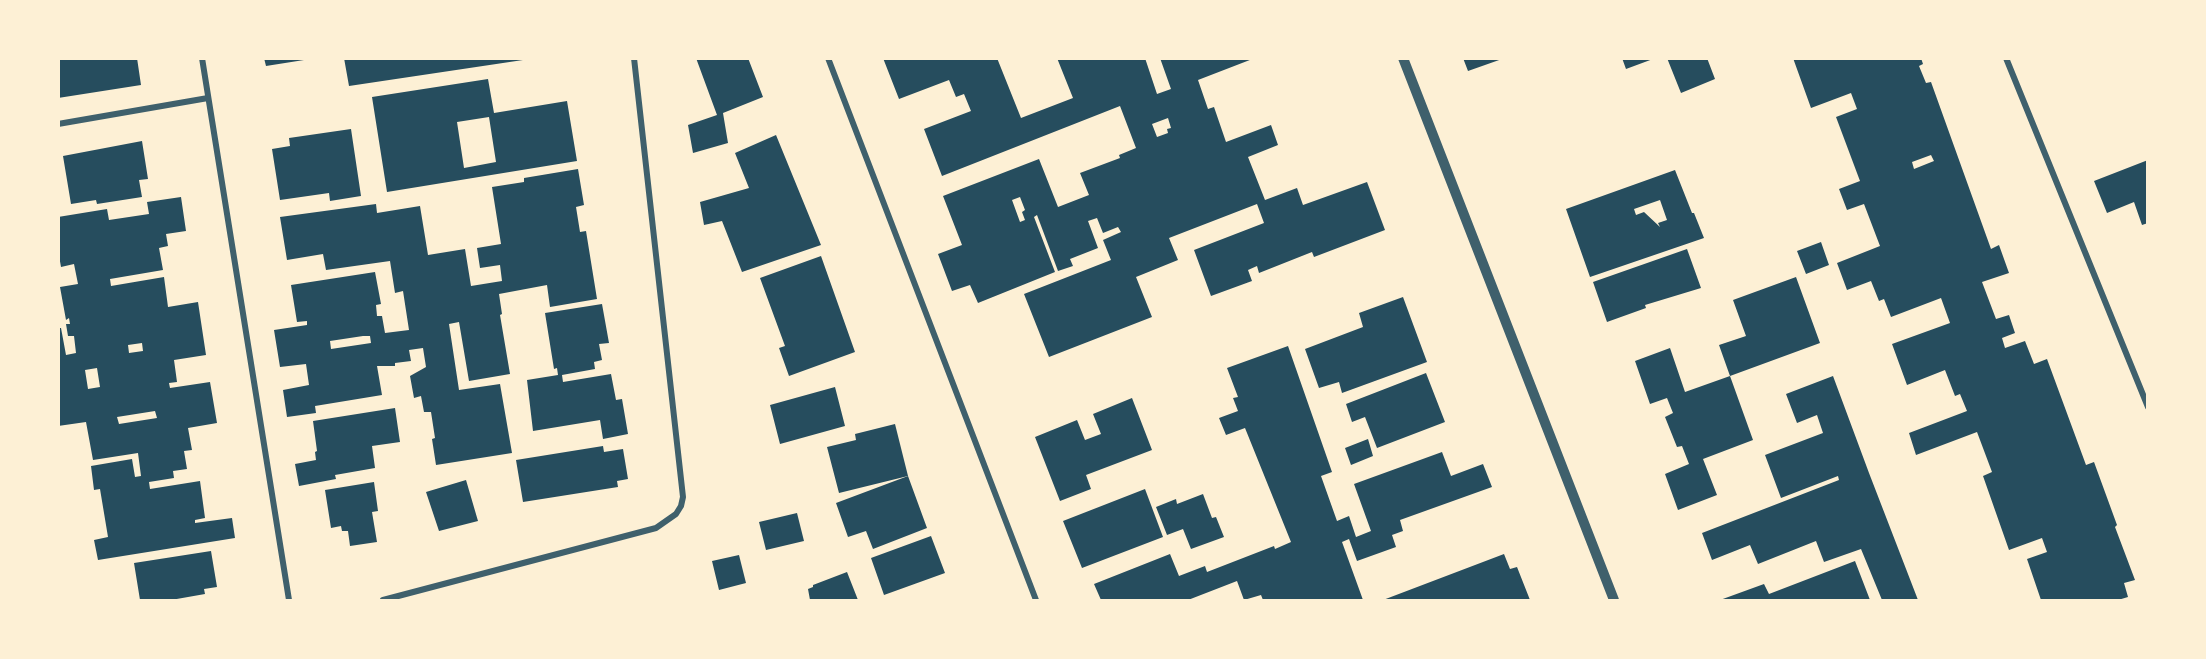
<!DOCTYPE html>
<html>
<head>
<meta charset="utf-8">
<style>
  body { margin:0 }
  #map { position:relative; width:2206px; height:659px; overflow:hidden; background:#fdf0d5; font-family:"Source Sans 3",sans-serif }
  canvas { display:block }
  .frame { position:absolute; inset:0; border:60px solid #fdf0d5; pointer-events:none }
</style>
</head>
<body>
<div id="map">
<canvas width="2206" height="659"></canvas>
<div class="frame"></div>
</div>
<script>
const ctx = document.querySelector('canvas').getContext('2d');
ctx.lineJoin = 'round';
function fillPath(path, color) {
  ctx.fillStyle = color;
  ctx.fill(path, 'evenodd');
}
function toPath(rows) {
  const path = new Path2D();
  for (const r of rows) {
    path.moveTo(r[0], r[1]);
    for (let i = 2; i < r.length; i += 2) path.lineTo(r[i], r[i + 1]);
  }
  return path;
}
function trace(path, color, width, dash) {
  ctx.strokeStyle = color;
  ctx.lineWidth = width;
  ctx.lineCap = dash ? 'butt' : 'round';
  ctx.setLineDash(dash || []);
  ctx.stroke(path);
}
fillPath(toPath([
  [58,58,137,58,141,85,58,98],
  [264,58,303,58,304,60,266,66],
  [344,58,523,58,523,60,349,86],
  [696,58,748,58,763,97,723,113,728,143,693,153,688,125,717,115],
  [883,58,997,58,1021,118,1073,98,1057,58,1145,58,1157,94,1171,89,1160,58,1255,58,1198,80,1208,109,1214,107,1226,142,1271,125,1278,145,1248,157,1265,200,1297,188,1303,205,1367,182,1385,230,1314,257,1312,252,1259,273,1257,266,1248,270,1252,281,1211,296,1194,250,1264,223,1257,204,1169,238,1178,260,1136,277,1152,317,1049,357,1024,294,1111,260,1103,240,1121,232,1118,227,1103,233,1097,218,1088,221,1098,248,1070,259,1073,266,1058,271,1037,215,1034,217,1055,272,978,303,970,285,952,291,938,254,962,245,943,196,1039,159,1058,207,1089,195,1080,173,1120,158,1119,155,1136,148,1120,106,942,176,924,129,971,111,964,94,956,97,949,80,899,99],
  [1168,118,1171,128,1167,129,1168,133,1157,137,1152,124],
  [1020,197,1025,210,1022,212,1025,220,1020,222,1012,200],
  [1463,58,1502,58,1502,59,1468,71],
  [1622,58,1653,58,1653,59,1626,69],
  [1667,58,1707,58,1715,79,1681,93],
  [1793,58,1921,58,1923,64,1919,66,1926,83,1931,82,1991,249,1999,245,2009,273,1982,282,1996,319,2009,315,2015,333,2002,338,2005,348,2025,341,2034,364,2047,359,2086,465,2094,462,2117,525,2115,527,2135,580,2124,583,2128,597,2118,600,2041,600,2027,559,2047,552,2042,538,2009,550,1983,476,1992,472,1977,432,1916,455,1909,433,1967,411,1960,394,1955,396,1945,370,1907,385,1892,344,1950,323,1941,298,1891,317,1884,299,1879,301,1871,281,1847,290,1837,263,1880,246,1864,204,1847,210,1839,189,1860,181,1836,117,1857,109,1851,93,1811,108],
  [1931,155,1934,161,1914,169,1912,162],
  [488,79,494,113,567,101,577,161,387,192,372,97],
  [489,117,496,162,464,168,457,122],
  [351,129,361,196,330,201,329,193,280,200,272,149,290,146,289,138],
  [776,135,821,245,742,272,722,221,704,225,700,202,749,188,735,153],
  [142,141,148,179,139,180,142,197,97,204,96,200,71,204,63,156],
  [2148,160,2148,223,2142,225,2134,202,2107,213,2094,181],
  [578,169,584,205,576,207,580,232,586,231,597,299,550,307,547,285,499,294,502,314,500,315,510,374,469,381,459,322,449,324,459,390,500,384,512,453,436,465,432,439,435,438,431,412,424,412,421,396,414,398,410,376,426,367,423,348,409,350,411,361,395,363,395,366,377,366,382,395,315,406,316,413,287,417,283,390,309,385,306,364,280,367,274,330,307,325,307,321,297,322,291,285,375,272,381,304,376,305,377,316,382,316,385,333,409,330,403,291,395,293,390,261,326,270,323,254,287,260,280,217,376,204,377,213,420,206,428,255,465,249,471,286,502,281,500,265,480,268,477,248,501,244,492,187,524,182,524,178],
  [363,336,370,336,371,343,331,349,330,341],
  [1675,170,1692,213,1694,213,1704,238,1590,277,1566,209],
  [1660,200,1667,220,1658,223,1660,227,1644,212,1636,215,1634,209],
  [181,197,186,231,166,234,168,246,159,248,163,270,110,279,111,286,164,277,168,307,198,302,206,355,174,360,177,382,169,383,170,388,210,382,217,423,188,428,192,450,184,451,187,469,173,471,174,478,149,482,150,489,200,481,205,518,195,520,195,523,232,518,235,538,98,560,94,540,108,537,100,489,94,490,91,466,132,459,135,477,141,476,138,453,93,460,86,422,58,426,58,328,61,328,66,355,76,353,74,336,68,336,66,324,70,324,69,318,66,320,60,287,78,284,74,264,61,267,58,250,58,217,107,209,109,220,149,214,147,202],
  [142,343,143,351,129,353,128,345],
  [97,368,100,387,88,389,85,370],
  [155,411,157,418,119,424,117,417],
  [1821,242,1829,265,1806,274,1797,251],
  [1687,249,1701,288,1645,305,1646,308,1607,322,1593,282],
  [821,256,855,352,789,376,779,348,785,346,760,278],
  [1796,277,1820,343,1730,376,1719,345,1746,336,1733,300],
  [1403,297,1427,362,1342,393,1339,382,1319,388,1305,349,1363,327,1359,313],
  [602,304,609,343,599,344,602,360,594,362,595,369,562,375,563,382,611,374,616,400,622,399,628,434,603,439,600,420,533,431,527,380,558,375,557,368,554,369,545,313],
  [1288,346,1332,472,1321,476,1337,521,1349,516,1356,537,1371,531,1354,484,1442,452,1451,476,1483,464,1492,487,1400,520,1403,531,1392,535,1396,547,1357,561,1349,539,1342,542,1363,600,1263,600,1261,595,1244,600,1237,581,1188,600,1101,600,1094,584,1170,554,1179,576,1205,566,1207,572,1274,546,1275,549,1291,542,1245,428,1226,435,1219,418,1238,411,1233,398,1238,397,1227,368],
  [1670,348,1685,392,1730,376,1753,440,1703,459,1717,495,1678,510,1665,474,1689,464,1682,446,1677,447,1665,417,1673,413,1667,398,1650,404,1635,361],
  [1426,373,1445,422,1377,448,1365,417,1352,422,1346,404],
  [1833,376,1869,473,1918,600,1882,600,1861,549,1824,562,1816,541,1758,564,1750,545,1712,560,1702,533,1839,480,1838,476,1781,498,1765,455,1823,433,1817,415,1797,423,1786,394],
  [835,387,845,426,780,444,770,405],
  [1132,398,1152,450,1086,475,1091,489,1060,501,1035,437,1077,420,1085,440,1101,434,1093,414],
  [395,408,400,442,372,446,375,468,335,475,336,479,299,486,295,464,316,460,315,452,317,451,313,421],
  [895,424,908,476,927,528,873,549,866,531,848,537,836,503,908,476,839,493,827,447,856,440,855,434],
  [1368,439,1373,456,1351,465,1345,448],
  [603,446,604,452,623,449,628,479,617,481,618,487,523,502,516,460],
  [466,480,478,521,439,531,426,492],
  [374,482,378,511,372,512,377,542,350,546,348,531,342,531,341,526,331,528,325,490],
  [1145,489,1163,537,1082,568,1063,521],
  [1203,494,1212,518,1216,517,1224,537,1191,549,1183,529,1167,535,1156,507,1176,499,1177,504],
  [797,513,804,541,766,550,759,522],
  [931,536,945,573,884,595,871,558],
  [211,551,217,587,204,589,205,594,171,600,140,600,134,563],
  [1504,554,1510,569,1517,567,1530,600,1383,600],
  [739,555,746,583,719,590,712,561],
  [1855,561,1870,600,1720,600,1764,584,1769,594],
  [847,572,858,600,810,600,808,589,813,587,813,585]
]), '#264d5e');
trace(toPath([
  [202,58,289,600],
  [828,58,1036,600],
  [2006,58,2148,407],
  [58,124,208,98],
  [383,600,656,528,676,514,681,506,683,497,634,58]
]), '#3f606c', 6);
trace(toPath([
  [1403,58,1614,600]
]), '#3f606c', 10);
</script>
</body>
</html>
